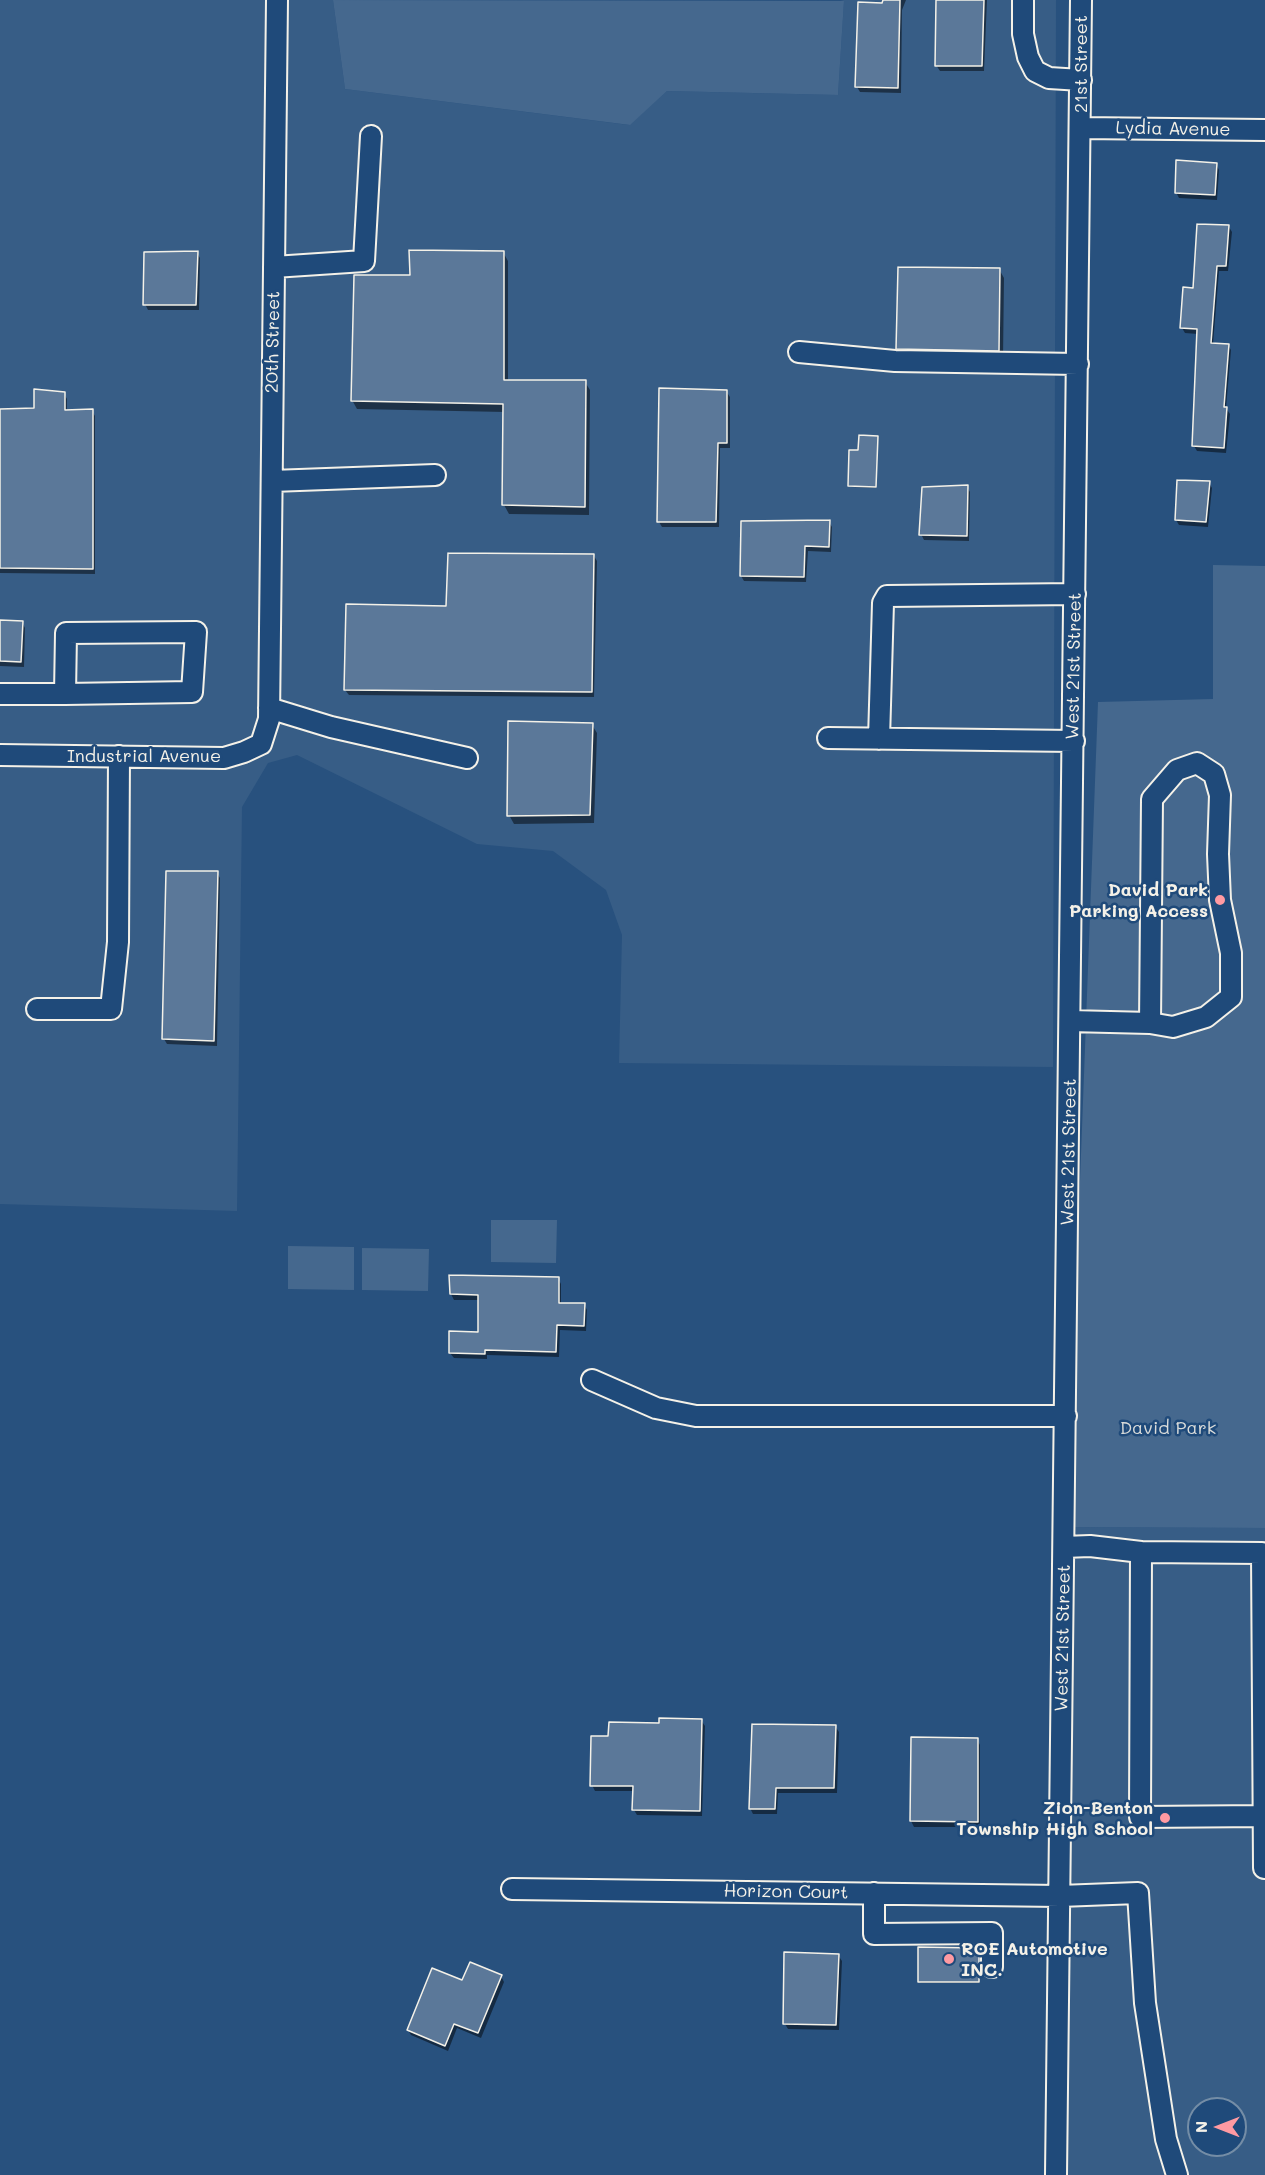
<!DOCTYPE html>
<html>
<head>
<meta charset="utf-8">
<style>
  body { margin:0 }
  #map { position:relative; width:1265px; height:2175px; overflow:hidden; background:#28517e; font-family:Mali,sans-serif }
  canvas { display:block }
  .north { position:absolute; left:1187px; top:2097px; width:60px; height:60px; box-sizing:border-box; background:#1f4a7a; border:2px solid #748da6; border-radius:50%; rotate:270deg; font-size:16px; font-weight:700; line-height:24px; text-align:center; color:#f4f1e8 }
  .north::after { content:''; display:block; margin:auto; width:21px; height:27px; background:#ff9aa2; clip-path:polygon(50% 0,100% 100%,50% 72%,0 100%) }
</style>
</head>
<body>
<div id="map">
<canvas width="1265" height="2175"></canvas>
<div class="north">N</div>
</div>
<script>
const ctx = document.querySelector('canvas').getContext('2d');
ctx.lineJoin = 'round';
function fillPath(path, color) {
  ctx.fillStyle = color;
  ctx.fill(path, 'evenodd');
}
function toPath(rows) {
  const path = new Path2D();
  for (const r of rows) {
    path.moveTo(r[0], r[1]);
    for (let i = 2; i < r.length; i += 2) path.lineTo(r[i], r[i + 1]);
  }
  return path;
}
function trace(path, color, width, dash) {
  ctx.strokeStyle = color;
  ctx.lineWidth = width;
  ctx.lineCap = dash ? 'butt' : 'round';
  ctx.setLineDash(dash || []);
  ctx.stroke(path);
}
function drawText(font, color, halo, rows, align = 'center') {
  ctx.font = font + ' Mali,sans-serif';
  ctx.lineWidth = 5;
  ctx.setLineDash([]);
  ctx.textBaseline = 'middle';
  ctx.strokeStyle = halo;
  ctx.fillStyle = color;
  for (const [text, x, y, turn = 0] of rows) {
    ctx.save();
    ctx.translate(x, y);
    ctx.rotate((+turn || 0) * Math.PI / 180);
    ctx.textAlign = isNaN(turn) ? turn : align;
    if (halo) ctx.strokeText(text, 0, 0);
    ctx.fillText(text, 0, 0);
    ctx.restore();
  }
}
fillPath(toPath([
  [0,0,333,0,345,89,629,125,667,91,838,95,844,1,840,0,1056,0,1053,1067,619,1063,622,935,606,890,553,851,477,844,297,755,268,763,242,807,237,1211,0,1204],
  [1067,1527,1265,1528,1265,2175,1065,2175],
  [1199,2109,1235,2109,1235,2145,1199,2145]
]), '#375d86');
fillPath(toPath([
  [333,0,844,1,838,95,667,91,630,125,345,89],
  [1213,565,1265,566,1265,1528,1067,1527,1098,702,1213,699],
  [491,1220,557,1220,556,1263,491,1262],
  [288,1246,354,1247,354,1290,288,1289],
  [362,1248,429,1249,428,1291,362,1290]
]), '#45688e');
fillPath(toPath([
  [888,0,906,0,902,10,901,93,860,92,857,87,889,5],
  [938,0,987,0,984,71,940,71,936,65],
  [1216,164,1219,170,1217,200,1179,198,1176,192],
  [1229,227,1232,232,1228,271,1219,271,1213,344,1228,345,1231,350,1226,408,1230,414,1226,453,1197,451,1194,446,1198,334,1185,333,1182,328,1194,289],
  [503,252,508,261,508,382,585,382,590,390,589,515,509,514,504,505,505,412,357,409,352,400],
  [197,253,200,258,199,310,148,310,145,304],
  [999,269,1004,278,1003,359,903,357,898,349],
  [726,391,730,397,730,448,720,448,719,527,662,527,659,522],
  [64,393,67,399,67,412,92,411,95,416,95,574,0,573,0,410,35,410],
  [877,437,876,488,851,487,850,485,860,452],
  [1209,483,1212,488,1208,527,1179,525,1176,520],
  [967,487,970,492,969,541,924,540,921,534],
  [829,522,832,527,831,552,808,551,806,582,744,581,741,576],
  [594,556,597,561,594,697,349,695,345,690,448,607],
  [0,621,22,622,25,628,24,667,0,666],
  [592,725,597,733,594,823,514,824,509,815],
  [217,873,220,878,217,1046,167,1044,164,1039],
  [451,1276,558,1278,561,1284,561,1304,584,1304,587,1310,586,1331,560,1330,559,1357,487,1355,487,1359,454,1358,450,1353,479,1333,480,1300,454,1300,451,1294],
  [701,1720,705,1726,702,1816,637,1815,634,1810,634,1791,595,1791,592,1785,610,1738],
  [835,1726,839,1732,837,1793,778,1793,777,1814,753,1814,750,1808],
  [912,1739,977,1739,980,1745,980,1827,914,1827,911,1821],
  [979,1951,979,1983,921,1983,919,1981],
  [838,1955,842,1961,839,2030,788,2029,785,2024],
  [501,1976,504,1982,481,2038,457,2028,448,2051,411,2035,408,2030,463,1982]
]), '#0007');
const building = toPath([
  [883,0,900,0,898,88,855,87,858,2,882,3,883,0],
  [936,0,984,0,982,66,935,66,936,0],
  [1176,160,1217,163,1215,195,1175,193,1176,160],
  [1197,224,1229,225,1226,266,1217,266,1211,343,1229,344,1224,407,1227,407,1224,448,1192,446,1197,329,1180,328,1183,287,1193,288,1197,224],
  [409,250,504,251,504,380,586,380,585,507,502,505,503,404,351,401,354,275,410,275,409,250],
  [198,251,196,305,143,305,144,252,198,251],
  [898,267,1000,268,999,351,896,349,898,267],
  [659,388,727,390,727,443,718,443,716,522,657,522,659,388],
  [34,389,65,392,65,410,93,409,93,569,0,568,0,409,34,408,34,389],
  [859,435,878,436,876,487,848,486,849,450,858,450,859,435],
  [1177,480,1210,481,1206,522,1175,520,1177,480],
  [968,485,967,536,919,535,922,487,968,485],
  [830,520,829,547,805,546,804,577,740,576,741,521,830,520],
  [448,553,594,554,592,692,344,690,346,604,446,606,448,553],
  [0,620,23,621,21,662,0,661,0,620],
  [508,721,593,723,590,815,507,816,508,721],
  [166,871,218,871,214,1041,162,1039,166,871],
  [449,1275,559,1277,559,1303,585,1303,584,1326,557,1325,556,1352,485,1350,485,1354,449,1353,449,1331,478,1332,478,1295,450,1294,449,1275],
  [659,1718,702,1719,700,1811,632,1810,633,1786,590,1786,591,1736,608,1736,609,1722,659,1723,659,1718],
  [752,1724,836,1725,834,1788,776,1788,775,1809,749,1809,752,1724],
  [911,1737,978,1738,978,1822,910,1821,911,1737],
  [918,1947,979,1948,979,1982,918,1982,918,1947],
  [784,1952,839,1954,836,2025,783,2024,784,1952],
  [470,1962,502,1975,478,2033,454,2024,445,2046,407,2030,432,1968,462,1980,470,1962]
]);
fillPath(building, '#5b7899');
trace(building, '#f4f1e8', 1.5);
const minor = toPath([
  [1023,0,1023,34,1028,57,1035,71,1049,78,1081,80],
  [1081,128,1265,130],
  [274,267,364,261,371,136],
  [799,352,895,361,1078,364],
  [272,481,435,475],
  [0,694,65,694,192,692,196,632,66,633,65,694],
  [269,708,331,727,467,758],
  [828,738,1074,741],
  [879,739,883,603,887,596,1075,594],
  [0,755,224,758,244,752,261,744,269,719,277,0],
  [37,1009,111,1009,118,942,119,756],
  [1070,1021,1150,1023,1152,799,1177,770,1197,763,1214,774,1220,795,1218,854,1220,900,1231,953,1231,997,1206,1017,1173,1027,1150,1023],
  [592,1380,656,1408,696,1416,1066,1416],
  [1064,1547,1090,1546,1141,1552],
  [1264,1816,1140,1817,1141,1552,1262,1553,1264,1868],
  [512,1889,1060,1896,1138,1893,1145,2003,1166,2139,1177,2175],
  [874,1893,874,1934,992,1933,992,1967],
  [1056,2175,1081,0]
]);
trace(minor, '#f4f1e8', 24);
trace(minor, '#1f4a7a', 20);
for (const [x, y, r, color] of [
  [1220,900,6,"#ff9aa2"],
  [1165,1818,6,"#ff9aa2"],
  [949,1959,6,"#ff9aa2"]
]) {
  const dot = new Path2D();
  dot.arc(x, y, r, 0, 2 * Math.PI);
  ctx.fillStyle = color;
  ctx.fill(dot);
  trace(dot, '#1f4a7a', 2);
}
drawText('18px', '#f4f1e8', '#1f4a7a', [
  ["21st Street",1081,64,-90],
  ["Lydia Avenue",1173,129,1],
  ["20th Street",273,342,-89],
  ["West 21st Street",1074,666,-89],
  ["Industrial Avenue",144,756],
  ["West 21st Street",1069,1152,-89],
  ["West 21st Street",1063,1638,-89],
  ["Horizon Court",786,1892,1]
]);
drawText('bold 18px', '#f4f1e8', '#1f4a7a', [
  ["David Park",1208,890],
  ["Parking Access",1208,911],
  ["Zion-Benton",1153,1808],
  ["Township High School",1153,1829],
  ["ROE Automotive",961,1949,"left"],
  ["INC.",961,1970,"left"]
], 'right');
drawText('18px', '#dadcda', '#1f4a7a', [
  ["David Park",1168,1428]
]);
</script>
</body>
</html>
